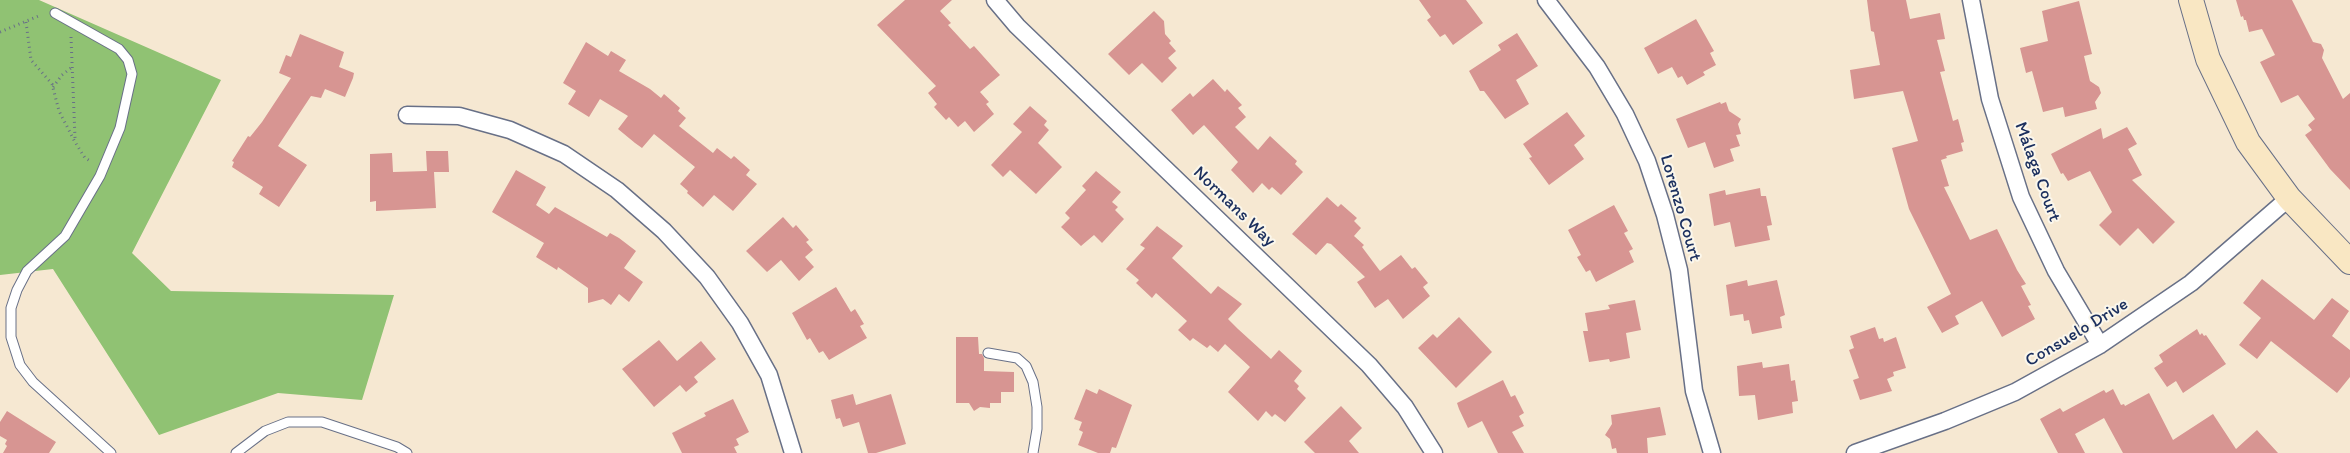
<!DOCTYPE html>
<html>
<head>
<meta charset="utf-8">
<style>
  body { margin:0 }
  canvas { display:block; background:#f6e8d2 }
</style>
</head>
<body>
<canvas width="2350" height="453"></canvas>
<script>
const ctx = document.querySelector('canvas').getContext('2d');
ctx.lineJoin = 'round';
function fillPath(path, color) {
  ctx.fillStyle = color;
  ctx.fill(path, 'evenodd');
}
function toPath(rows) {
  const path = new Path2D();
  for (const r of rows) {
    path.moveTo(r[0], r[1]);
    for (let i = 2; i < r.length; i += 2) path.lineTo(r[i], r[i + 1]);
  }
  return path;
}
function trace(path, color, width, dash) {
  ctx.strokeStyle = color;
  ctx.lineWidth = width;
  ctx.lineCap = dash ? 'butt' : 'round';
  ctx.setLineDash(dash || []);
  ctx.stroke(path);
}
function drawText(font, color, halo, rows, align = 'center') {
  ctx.font = font + ' Itim,sans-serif';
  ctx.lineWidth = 4;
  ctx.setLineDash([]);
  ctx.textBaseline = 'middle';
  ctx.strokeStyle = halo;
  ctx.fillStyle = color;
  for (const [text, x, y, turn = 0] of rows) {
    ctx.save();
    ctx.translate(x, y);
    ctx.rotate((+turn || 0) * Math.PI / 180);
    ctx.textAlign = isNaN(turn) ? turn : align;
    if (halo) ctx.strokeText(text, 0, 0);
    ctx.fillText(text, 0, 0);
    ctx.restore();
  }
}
fillPath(toPath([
  [0,0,39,0,221,80,132,253,171,291,394,295,362,400,278,393,159,435,53,269,0,275]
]), '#90c273');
fillPath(toPath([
  [905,0,952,0,940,11,951,23,948,25,970,49,974,46,1000,75,980,92,989,102,986,104,994,114,974,132,965,121,958,127,949,117,946,120,934,107,937,104,928,93,936,86,877,25],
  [1419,0,1466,0,1483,23,1453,45,1445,34,1440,37,1427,20,1431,17],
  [1867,0,1906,0,1910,19,1940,13,1945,39,1937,40,1945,71,1940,72,1953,121,1958,119,1964,142,1961,143,1963,151,1946,156,1947,158,1941,160,1949,186,1944,187,1970,240,1997,229,2017,270,2026,284,2021,286,2031,305,2028,306,2035,319,2002,337,1982,301,1955,316,1959,324,1942,333,1927,307,1951,294,1909,209,1892,148,1918,141,1903,91,1854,99,1850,70,1880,65,1874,32,1871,31],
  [2236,0,2292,0,2313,42,2321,44,2324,50,2322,58,2343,99,2350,93,2350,190,2330,169,2305,135,2312,130,2308,125,2315,119,2298,95,2281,103,2260,62,2275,55,2262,29,2249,32,2246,20,2244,20,2243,16,2241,17],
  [2079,1,2092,54,2084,56,2090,81,2099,87,2101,93,2095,102,2097,109,2065,117,2063,107,2043,112,2032,71,2026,73,2020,48,2048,41,2042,11],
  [1154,11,1164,21,1165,34,1171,41,1169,43,1176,51,1168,58,1177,68,1162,83,1142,63,1129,75,1108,54],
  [1696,19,1714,51,1710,53,1716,65,1703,72,1705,75,1687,85,1682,76,1678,78,1672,67,1658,74,1644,48],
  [1517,33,1538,66,1516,80,1529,104,1505,119,1484,91,1480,91,1469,71,1501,50,1498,45],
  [300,34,344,52,339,67,354,73,353,78,345,97,325,89,321,98,311,96,278,146,307,165,279,207,259,194,263,187,232,167,234,162,232,161,248,136,250,137,262,122,291,78,279,73,286,55,291,57],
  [586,42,608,56,611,51,626,60,619,71,650,89,661,98,664,94,680,108,678,111,686,118,679,126,713,153,717,148,731,159,734,156,750,170,746,175,757,184,733,211,714,195,703,207,687,193,688,191,680,184,695,167,654,134,642,148,635,143,618,129,628,116,600,99,589,117,568,104,576,91,563,83],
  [1213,79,1225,92,1227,89,1242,105,1238,108,1246,117,1235,127,1258,150,1270,136,1297,161,1295,164,1303,172,1281,195,1272,187,1269,190,1262,183,1253,193,1231,170,1238,162,1204,125,1193,135,1171,110,1190,93,1193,97],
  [1720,102,1721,104,1726,102,1729,111,1741,119,1738,124,1741,134,1736,135,1740,146,1730,149,1734,161,1714,168,1705,142,1688,148,1676,119],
  [1030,106,1047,121,1044,125,1049,130,1038,143,1062,167,1036,194,1010,170,1003,177,991,165,1022,132,1013,124],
  [1567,112,1585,136,1574,145,1584,159,1549,185,1529,158,1532,157,1523,144],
  [2127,127,2137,144,2128,149,2142,175,2132,180,2175,222,2153,244,2138,228,2120,246,2099,225,2112,212,2090,171,2068,181,2063,173,2061,174,2051,154,2101,128,2103,139],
  [426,151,448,151,449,172,434,172,436,208,376,211,376,201,370,202,370,154,392,153,393,172,427,171],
  [516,170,546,187,536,205,549,214,555,207,607,237,610,233,619,238,636,251,624,268,643,282,629,302,619,294,611,305,603,299,588,303,588,288,558,267,557,270,536,257,544,243,492,212],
  [1096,171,1121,192,1112,202,1118,207,1115,210,1124,219,1102,243,1094,235,1081,246,1061,227,1070,218,1065,213,1086,190,1082,186],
  [1760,188,1761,196,1766,196,1772,225,1767,226,1770,240,1735,247,1730,222,1714,226,1709,194,1725,190,1726,195],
  [1327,197,1338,207,1341,204,1357,218,1354,221,1361,228,1354,236,1364,245,1362,247,1380,271,1401,255,1412,269,1415,267,1428,283,1423,287,1430,296,1403,319,1388,299,1375,308,1357,282,1365,277,1331,244,1327,243,1316,255,1292,234],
  [1614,205,1628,231,1624,233,1633,249,1629,251,1634,262,1596,282,1590,270,1586,272,1577,257,1581,255,1568,230],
  [783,217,793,228,796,225,809,240,806,242,813,250,805,257,814,267,799,281,781,260,767,272,746,251],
  [1157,226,1183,246,1172,258,1211,294,1218,286,1242,304,1228,319,1238,329,1271,359,1279,350,1302,371,1294,381,1299,386,1297,389,1306,398,1285,422,1275,414,1272,417,1266,411,1258,421,1228,392,1250,367,1225,344,1218,352,1210,345,1207,348,1193,338,1190,341,1178,330,1187,321,1156,293,1152,298,1136,283,1139,280,1126,269,1145,248,1140,245],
  [2262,279,2314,320,2332,298,2349,311,2332,336,2350,350,2350,377,2337,393,2271,341,2257,359,2239,345,2261,318,2243,303],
  [1747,280,1748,286,1777,280,1785,315,1780,317,1782,328,1752,334,1749,320,1744,321,1743,314,1730,316,1726,285],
  [836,287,851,312,855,309,864,324,860,326,867,338,829,360,823,351,819,353,810,338,807,340,792,313],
  [1635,300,1641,330,1626,333,1630,358,1610,362,1609,359,1589,362,1583,331,1588,331,1585,313,1610,309,1608,305],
  [1459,317,1492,352,1456,388,1418,348,1433,334,1437,338],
  [1875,327,1879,339,1883,338,1884,342,1896,337,1906,368,1893,372,1894,376,1887,379,1892,391,1860,400,1853,380,1859,378,1849,350,1854,348,1850,336],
  [2197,329,2200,335,2202,333,2204,336,2206,335,2226,364,2183,393,2176,381,2167,387,2154,368,2163,362,2159,355],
  [956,337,978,337,979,354,982,354,984,358,984,371,1014,372,1014,392,1001,392,1001,403,990,403,990,408,980,407,974,411,969,403,956,403],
  [659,340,677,361,701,341,716,359,694,377,698,382,686,392,680,385,654,407,622,369],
  [1762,362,1763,368,1789,364,1791,381,1795,380,1798,401,1792,402,1793,413,1758,420,1755,395,1739,396,1737,366],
  [1503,380,1511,397,1515,395,1524,413,1519,416,1524,426,1512,432,1524,453,1498,453,1482,421,1468,428,1459,409,1457,403],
  [1086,389,1097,394,1099,389,1132,405,1116,448,1112,447,1110,453,1098,453,1078,445,1083,432,1079,430,1082,422,1074,419],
  [2113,389,2121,405,2124,404,2125,406,2149,393,2173,440,2213,414,2236,449,2257,430,2278,453,2123,453,2104,418,2075,434,2085,453,2058,453,2040,419,2060,408,2063,412,2104,390,2106,393],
  [853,394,856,405,891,394,906,444,876,453,868,453,859,422,843,427,840,418,836,419,831,400],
  [733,399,749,432,736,439,739,445,734,447,737,453,682,453,672,433,706,416,704,413],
  [1341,406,1362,428,1349,441,1359,453,1315,453,1304,442],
  [1660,407,1666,435,1647,438,1648,453,1617,453,1616,448,1612,449,1610,439,1605,435,1612,424,1611,415],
  [7,411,56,442,49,453,3,453,7,446,5,444,7,440,0,436,0,422]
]), '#d79592');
const lane = toPath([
  [55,13,119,49,128,60,132,74,120,128,100,176,65,236,27,271,17,290,11,308,11,337,20,365,33,382,111,453],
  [988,353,1017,358,1026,366,1033,382,1037,407,1037,429,1033,453],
  [236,453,265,431,288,422,322,422,397,447,407,453]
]);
const street = toPath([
  [995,0,1017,26,1369,365,1405,407,1434,453],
  [1546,0,1597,67,1625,114,1647,161,1665,215,1679,270,1694,391,1712,453],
  [1971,0,1990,99,2021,197,2056,271,2100,345],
  [407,115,459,116,510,130,564,154,617,190,664,231,707,277,740,323,769,375,793,453],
  [1855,453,1945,421,2015,392,2100,345,2191,283,2289,198]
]);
const secondary = toPath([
  [2191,0,2208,59,2248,142,2289,198,2350,262]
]);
trace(lane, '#687087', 11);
trace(street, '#687087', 19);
trace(secondary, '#687087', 26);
trace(toPath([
  [26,22,31,60,52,84,59,111,75,142,85,158,92,162],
  [0,32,41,15],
  [71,37,75,138],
  [53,87,62,75,71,68]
]), '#687087', 3, [1, 4]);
trace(lane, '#fff', 9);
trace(street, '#fff', 16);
trace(secondary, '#f9e7c3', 24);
drawText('18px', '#1b2f5e', '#fbf7ec', [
  ["Málaga Court",2037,172,70],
  ["Normans Way",1234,207,44],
  ["Lorenzo Court",1680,208,74],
  ["Consuelo Drive",2077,333,-31]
]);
</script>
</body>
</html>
